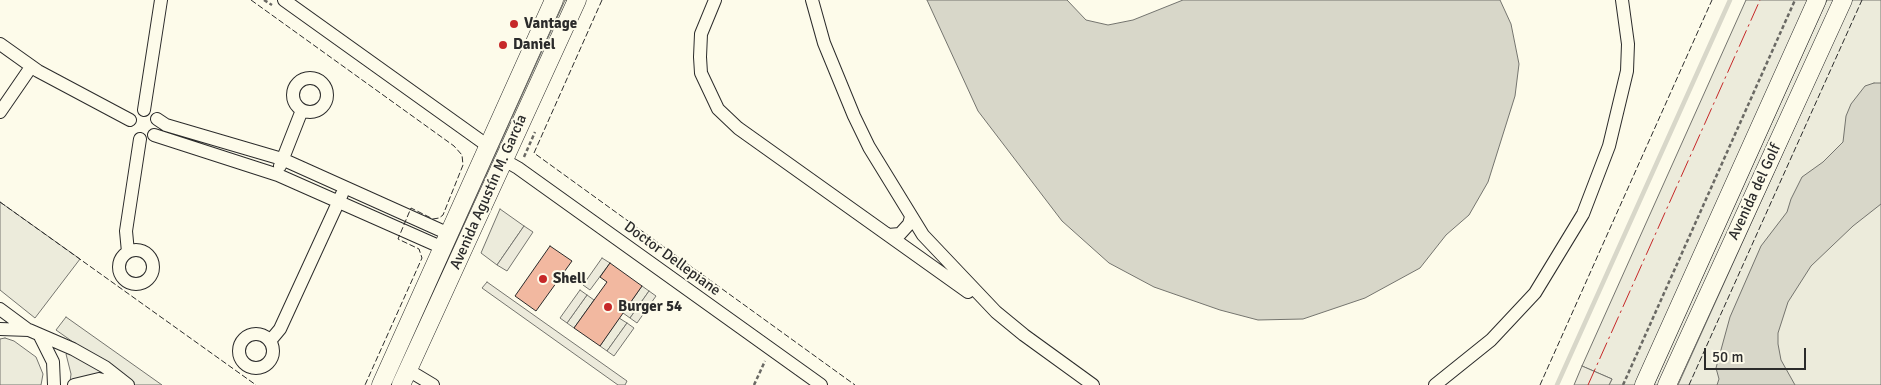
<!DOCTYPE html>
<html>
<head>
<meta charset="utf-8">
<style>
  body { margin:0 }
  #map { position:relative; width:1881px; height:385px; overflow:hidden; background:#fdfbea; font-family:Signika,sans-serif }
  canvas { display:block }
  .scale { position:absolute; left:1704px; top:348px; width:102px; height:22px; box-sizing:border-box; border:2px solid #2b2b2b; border-top:0; padding-left:6px; font-size:15px; line-height:18px; white-space:nowrap; color:#2b2b2b; -webkit-text-stroke:4px #fdfbea; paint-order:stroke }
</style>
</head>
<body>
<div id="map">
<canvas width="1881" height="385"></canvas>
<div class="scale">50 m</div>
</div>
<script>
const ctx = document.querySelector('canvas').getContext('2d');
ctx.lineJoin = 'round';
function fillPath(path, color) {
  ctx.fillStyle = color;
  ctx.fill(path, 'evenodd');
}
function toPath(rows) {
  const path = new Path2D();
  for (const r of rows) {
    if (r.length === 3) {
      path.moveTo(r[0] + r[2], r[1]);
      path.arc(r[0], r[1], r[2], 0, 2 * Math.PI);
      continue;
    }
    path.moveTo(r[0], r[1]);
    for (let i = 2; i < r.length; i += 2) path.lineTo(r[i], r[i + 1]);
  }
  return path;
}
function trace(path, color, width, dash) {
  ctx.strokeStyle = color;
  ctx.lineWidth = width;
  ctx.lineCap = dash ? 'butt' : 'round';
  ctx.setLineDash(dash || []);
  ctx.stroke(path);
}
function drawText(font, color, halo, rows, align = 'center') {
  ctx.font = font + ' Signika,sans-serif';
  ctx.lineWidth = 4;
  ctx.setLineDash([]);
  ctx.textBaseline = 'middle';
  ctx.strokeStyle = halo;
  ctx.fillStyle = color;
  for (const [text, x, y, turn = 0] of rows) {
    ctx.save();
    ctx.translate(x, y);
    ctx.rotate((+turn || 0) * Math.PI / 180);
    ctx.textAlign = isNaN(turn) ? turn : align;
    if (halo) ctx.strokeText(text, 0, 0);
    ctx.fillText(text, 0, 0);
    ctx.restore();
  }
}
const green = toPath([
  [565,0,571,0,397,385,391,385,565,0],
  [1746,0,1811,0,1637,385,1609,385,1612,379,1582,366,1746,0],
  [1827,0,1835,0,1661,385,1654,385,1827,0],
  [1852,0,1881,0,1881,385,1678,385,1852,0],
  [0,202,80,259,35,318,0,290,0,202],
  [500,209,524,226,497,265,481,253,500,209],
  [642,286,649,291,630,318,623,313,642,286],
  [587,295,594,300,574,328,567,323,587,295],
  [66,317,162,385,134,385,56,330,66,317],
  [619,318,627,323,607,351,600,346,619,318],
  [5,338,14,341,36,357,43,374,41,385,0,385,0,339,5,338],
  [68,353,99,370,105,376,70,382,71,374,66,354,68,353]
]);
fillPath(green, '#ecebdb');
trace(green, '#74746e', 1);
const parking = toPath([
  [524,226,533,232,507,271,497,265,524,226],
  [602,258,610,263,590,290,583,285,602,258],
  [487,282,627,381,625,385,618,385,482,288,487,282],
  [580,290,587,295,567,323,560,318,580,290],
  [649,291,656,296,637,323,630,318,649,291],
  [627,323,634,328,614,356,607,351,627,323],
  [1582,366,1612,379,1609,385,1574,385,1582,366]
]);
fillPath(parking, '#eceadb');
trace(parking, '#74746e', 1);
const water = toPath([
  [927,0,1067,0,1086,20,1108,25,1133,20,1183,0,1500,0,1511,24,1519,64,1515,96,1488,182,1469,215,1446,235,1420,268,1365,298,1303,319,1258,320,1220,310,1154,287,1109,263,1062,221,978,111,927,0],
  [1874,83,1881,83,1881,204,1853,226,1811,266,1788,302,1778,333,1778,344,1781,360,1795,385,1717,385,1719,379,1716,368,1730,317,1761,246,1787,212,1791,199,1802,177,1823,162,1843,142,1846,116,1851,104,1865,86,1874,83]
]);
fillPath(water, '#d8d7c9');
trace(water, '#74746e', 1);
trace(toPath([
  [1557,385,1730,0]
]), '#d8d7c9', 4.5);
const building = toPath([
  [550,246,572,261,536,311,515,296,550,246],
  [610,263,642,286,600,346,574,328,607,282,600,277,610,263]
]);
fillPath(building, '#f2b8a0');
trace(building, '#2b2b2b', 1);
const street = toPath([
  [284,0,488,146],
  [715,0,701,34,700,57,701,73,718,109,738,128,968,292],
  [812,0,824,43,854,116,869,147,923,235,996,312,1024,335,1093,385],
  [0,44,38,71,130,120],
  [310,95,17],
  [144,110,161,0],
  [0,112,31,67],
  [157,119,166,125,282,159,449,234],
  [154,135,278,175,443,248],
  [504,160,518,168,821,385],
  [280,166,302,110],
  [888,235,900,234,909,224,911,217],
  [136,267,17],
  [128,252,126,231,140,139],
  [0,309,27,329],
  [0,329,29,330,73,349,105,367,128,385],
  [256,351,17],
  [40,336,53,362,54,385],
  [270,341,280,329,342,194],
  [408,370,433,385],
  [74,385,99,379,123,385],
  [1435,385,1491,340,1535,293,1583,214,1609,146,1627,71,1628,44,1622,0]
]);
const secondary = toPath([
  [381,385,554,0],
  [401,385,577,0],
  [1644,385,1817,0],
  [1667,385,1843,0]
]);
trace(street, '#2b2b2b', 14);
trace(secondary, '#2b2b2b', 19);
trace(toPath([
  [264,0,272,5],
  [524,157,535,132],
  [754,385,765,361],
  [1623,385,1795,0]
]), '#6a6964', 2.5, [4, 2.5]);
trace(street, '#fdfbea', 12);
trace(secondary, '#fdfbea', 18);
trace(toPath([
  [251,0,454,146,462,155,463,165,443,215,439,218,433,219,411,208,398,239,419,249,422,258,365,385],
  [602,0,534,153,855,385],
  [0,202,256,385],
  [1540,385,1712,0],
  [1689,385,1862,0]
]), '#2b2b2b', 1, [6, 2.5]);
trace(toPath([
  [1588,385,1760,0]
]), '#c62828', 1, [18, 4, 2.5, 4]);
for (const [x, y, r, color] of [
  [514,24,5,"#c62828"],
  [503,45,5,"#c62828"],
  [543,279,5,"#c62828"],
  [608,307,5,"#c62828"]
]) {
  const dot = new Path2D();
  dot.arc(x, y, r, 0, 2 * Math.PI);
  ctx.fillStyle = color;
  ctx.fill(dot);
  trace(dot, '#fdfbea', 2);
}
drawText('bold 15px', '#2b2b2b', '#fdfbea', [
  ["Vantage",524,24],
  ["Daniel",513,45],
  ["Shell",553,279],
  ["Burger 54",618,307]
], 'left');
drawText('15px', '#2b2b2b', '#fdfbea', [
  ["Avenida Agustín M. García",489,192,-66],
  ["Avenida del Golf",1755,192,-65],
  ["Doctor Dellepiane",672,259,36]
]);
</script>
</body>
</html>
